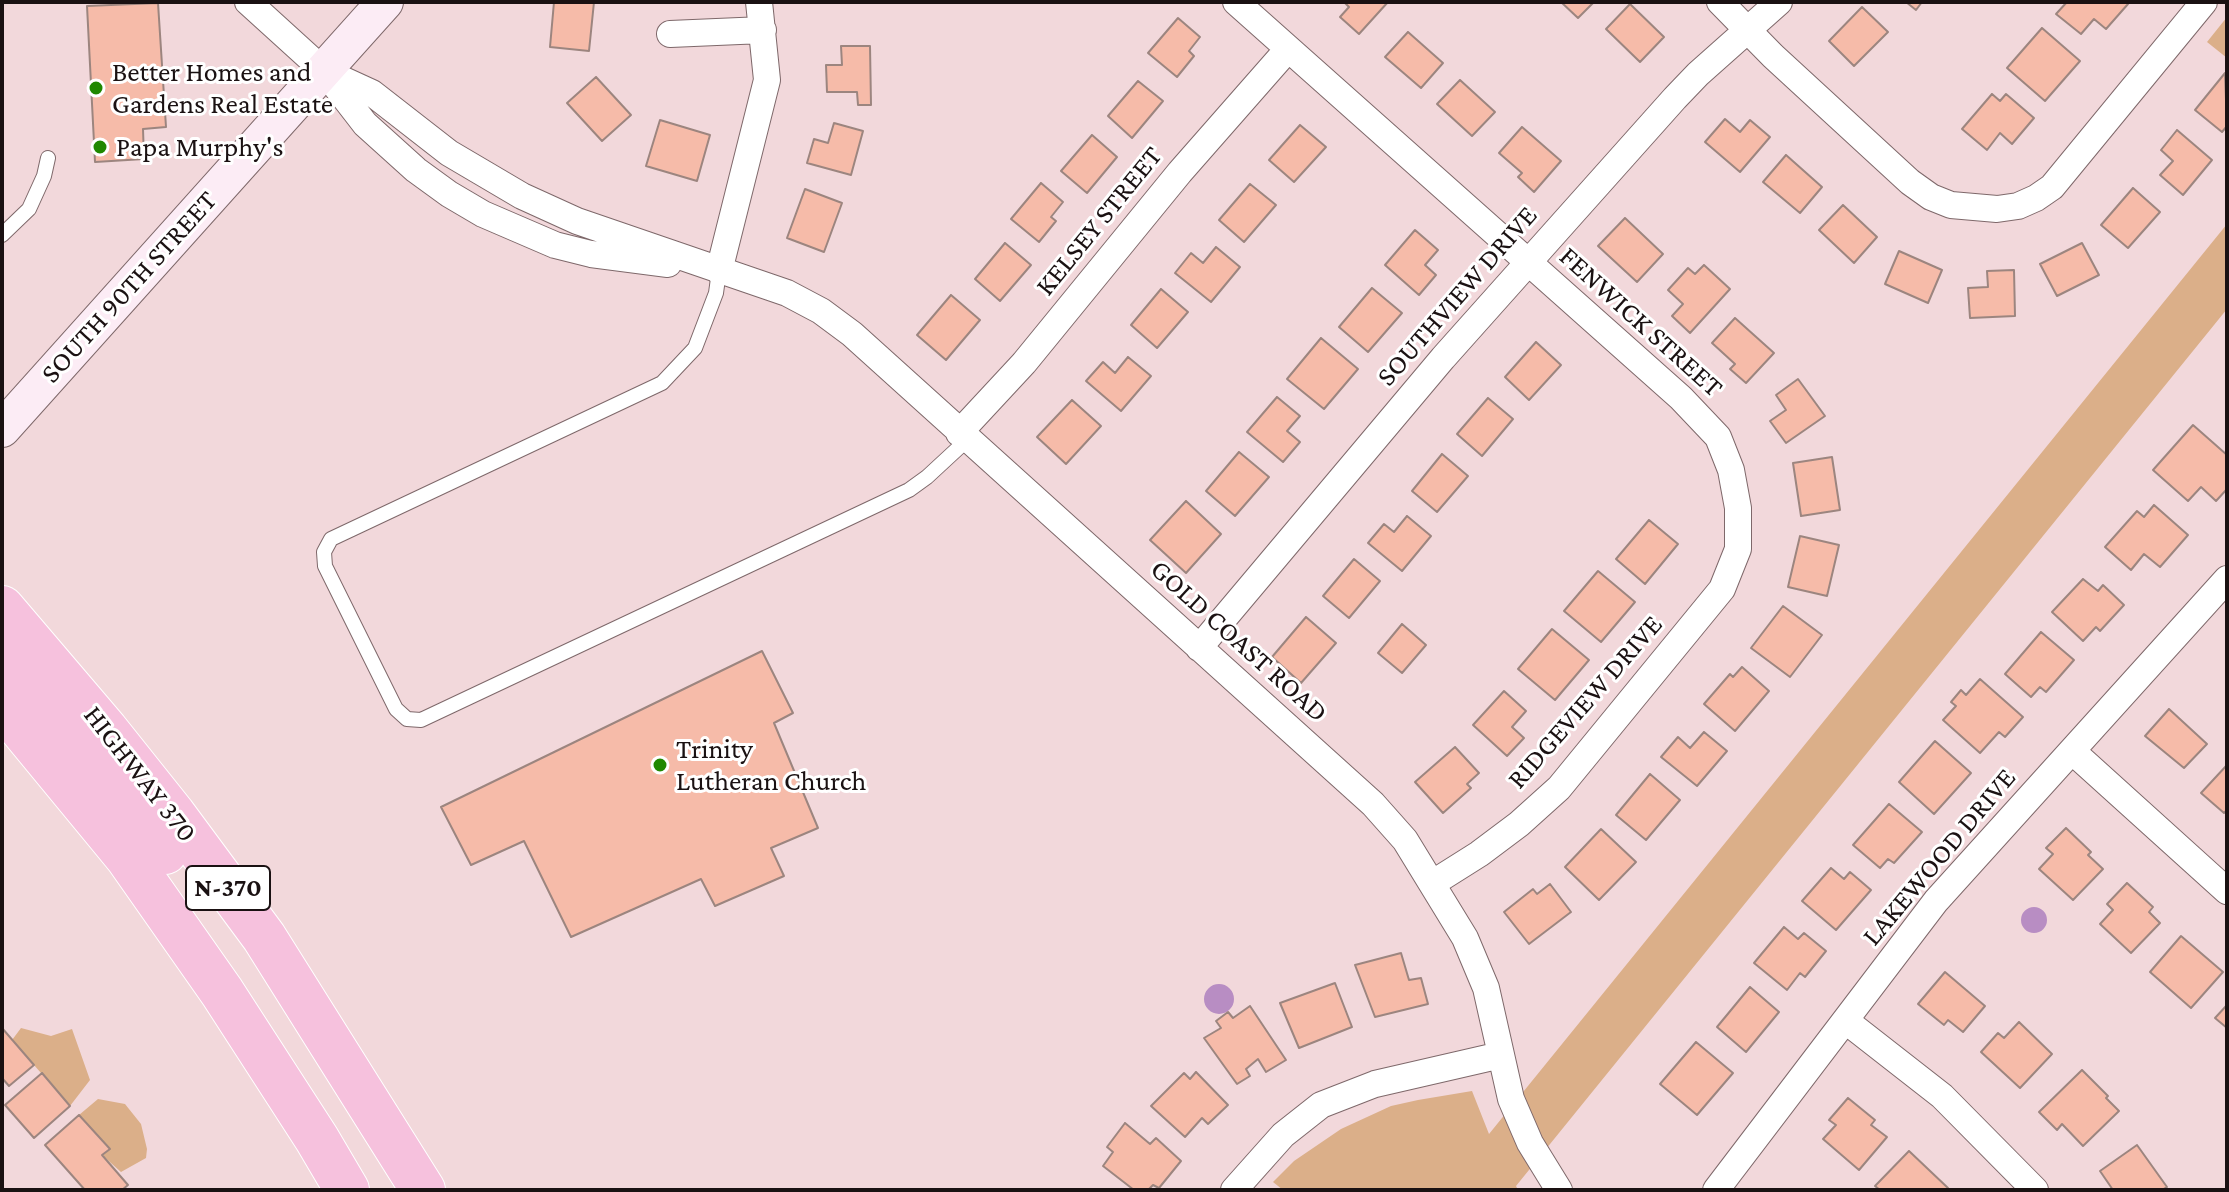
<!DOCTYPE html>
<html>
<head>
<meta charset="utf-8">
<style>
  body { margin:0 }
  #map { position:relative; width:2229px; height:1192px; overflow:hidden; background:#f2d8db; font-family:"Crimson Pro",serif }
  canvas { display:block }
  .frame { position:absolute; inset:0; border:4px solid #1a1112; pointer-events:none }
</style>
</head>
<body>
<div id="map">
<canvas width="2229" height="1192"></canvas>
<div class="frame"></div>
</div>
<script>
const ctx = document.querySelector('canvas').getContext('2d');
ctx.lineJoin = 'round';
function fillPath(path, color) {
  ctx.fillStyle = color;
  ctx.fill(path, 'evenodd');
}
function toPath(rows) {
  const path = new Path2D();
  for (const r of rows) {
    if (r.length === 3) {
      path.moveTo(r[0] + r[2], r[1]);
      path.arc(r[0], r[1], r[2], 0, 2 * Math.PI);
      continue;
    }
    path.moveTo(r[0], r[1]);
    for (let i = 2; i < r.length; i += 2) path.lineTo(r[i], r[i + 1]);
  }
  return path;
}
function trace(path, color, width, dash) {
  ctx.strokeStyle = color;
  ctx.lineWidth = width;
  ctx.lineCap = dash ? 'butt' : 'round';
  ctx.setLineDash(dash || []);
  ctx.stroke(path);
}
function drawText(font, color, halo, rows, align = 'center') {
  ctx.font = font + ' "Crimson Pro",serif';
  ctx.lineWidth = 6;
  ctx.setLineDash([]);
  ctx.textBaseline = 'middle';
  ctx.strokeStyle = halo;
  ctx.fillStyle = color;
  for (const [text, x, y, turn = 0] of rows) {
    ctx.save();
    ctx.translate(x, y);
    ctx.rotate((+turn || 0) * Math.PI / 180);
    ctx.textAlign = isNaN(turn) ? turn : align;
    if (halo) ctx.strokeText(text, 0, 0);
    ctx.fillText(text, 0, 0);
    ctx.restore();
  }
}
fillPath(toPath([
  [2227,17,2227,58,2207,42],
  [2227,224,2227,309,1516,1186,1518,1190,1283,1190,1273,1182,1294,1161,1341,1129,1391,1106,1418,1100,1472,1091,1489,1134],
  [21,1028,51,1036,72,1029,90,1080,70,1106,12,1040],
  [98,1099,125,1104,141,1124,147,1149,146,1158,121,1172,102,1155,109,1149,79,1115]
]), '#dbaf89');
fillPath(toPath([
  [2034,920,13],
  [1219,999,15]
]), '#b88dc3');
const building = toPath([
  [554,2,594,2,589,51,550,47,554,2],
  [1344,2,1388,2,1359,34,1340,17,1349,7,1344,2],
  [1561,2,1594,2,1578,18,1561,2],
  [1906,2,1922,2,1916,10,1906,2],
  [2067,2,2126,2,2128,4,2106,29,2094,19,2081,34,2056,14,2067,2],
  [158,3,166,127,143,129,144,159,95,162,87,6,158,3],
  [1630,4,1664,37,1640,62,1606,29,1630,4],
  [1862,7,1888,32,1854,66,1829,41,1862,7],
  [1178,18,1200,37,1189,51,1194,56,1177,77,1148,53,1178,18],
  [2042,28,2080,61,2045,101,2007,68,2042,28],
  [1408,32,1443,63,1421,88,1385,57,1408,32],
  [841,46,870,46,871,105,858,105,857,92,827,92,826,65,842,65,841,46],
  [2225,73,2227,126,2222,132,2195,110,2225,73],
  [596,77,631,115,602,141,567,103,596,77],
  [1460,80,1495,112,1472,136,1437,104,1460,80],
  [1138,81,1163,101,1132,138,1108,116,1138,81],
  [1992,94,2000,101,2006,94,2034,118,2012,144,2000,133,1987,150,1962,129,1992,94],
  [1725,119,1740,132,1750,120,1770,137,1740,172,1705,142,1725,119],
  [660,120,710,135,697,181,646,166,660,120],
  [834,123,863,131,851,175,807,163,814,139,828,143,834,123],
  [1300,125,1326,147,1294,182,1269,160,1300,125],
  [1522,127,1561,161,1534,192,1518,177,1522,173,1499,153,1522,127],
  [2177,130,2212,160,2183,195,2160,175,2173,161,2161,150,2177,130],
  [1092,135,1117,157,1087,193,1061,171,1092,135],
  [1786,155,1822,187,1800,213,1763,182,1786,155],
  [1041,183,1063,202,1051,217,1056,221,1039,242,1011,219,1041,183],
  [1250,184,1276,205,1244,242,1219,220,1250,184],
  [2133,188,2160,212,2128,248,2101,225,2133,188],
  [805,189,842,203,824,252,787,238,805,189],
  [1843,205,1877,237,1854,263,1819,230,1843,205],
  [1625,218,1663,254,1637,282,1598,246,1625,218],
  [1415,230,1438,250,1425,265,1436,275,1419,295,1385,265,1415,230],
  [1005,243,1031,265,1000,301,975,279,1005,243],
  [2082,243,2099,275,2057,296,2040,264,2082,243],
  [1216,247,1240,267,1211,302,1175,273,1191,253,1203,263,1216,247],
  [1899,251,1942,270,1928,303,1885,284,1899,251],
  [1704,265,1730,289,1690,333,1672,316,1683,304,1668,290,1688,268,1695,274,1704,265],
  [2014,270,2015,316,1970,318,1968,288,1988,287,1987,271,2014,270],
  [1372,288,1402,313,1368,352,1339,327,1372,288],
  [1161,289,1188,312,1157,348,1131,325,1161,289],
  [951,295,980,320,946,360,917,335,951,295],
  [1735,318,1774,353,1746,383,1730,369,1735,364,1712,343,1735,318],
  [1321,338,1358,369,1324,409,1287,379,1321,338],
  [1536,342,1561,365,1529,400,1505,377,1536,342],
  [1128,357,1151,376,1121,411,1086,381,1103,362,1115,373,1128,357],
  [1798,379,1825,416,1786,443,1770,421,1786,410,1776,395,1798,379],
  [1277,397,1300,416,1287,431,1300,442,1283,462,1247,432,1277,397],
  [1488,398,1513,419,1482,456,1457,434,1488,398],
  [1072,400,1101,426,1066,464,1037,437,1072,400],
  [2193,425,2227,455,2227,489,2216,501,2201,487,2188,501,2153,470,2193,425],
  [1239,452,1269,477,1235,516,1206,491,1239,452],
  [1442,454,1468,476,1437,512,1412,491,1442,454],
  [1832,457,1840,510,1801,516,1793,463,1832,457],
  [1186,501,1221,534,1186,573,1150,540,1186,501],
  [2154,505,2188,535,2160,567,2144,554,2131,570,2105,547,2137,511,2144,517,2154,505],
  [1407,516,1431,536,1402,571,1368,543,1384,524,1394,532,1407,516],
  [1649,520,1678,544,1645,584,1616,559,1649,520],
  [1800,536,1839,545,1827,596,1788,587,1800,536],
  [1354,559,1380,581,1349,618,1323,596,1354,559],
  [1598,571,1635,602,1601,642,1564,611,1598,571],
  [2083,579,2098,591,2103,585,2124,605,2100,631,2096,627,2083,641,2052,612,2083,579],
  [1783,606,1822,635,1790,677,1751,648,1783,606],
  [1306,617,1336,643,1301,683,1272,657,1306,617],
  [1402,624,1426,645,1402,673,1378,653,1402,624],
  [1552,629,1589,660,1555,700,1518,669,1552,629],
  [2041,632,2074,660,2046,692,2040,687,2031,697,2005,674,2041,632],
  [762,651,793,713,774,723,818,828,771,848,784,876,715,906,701,879,571,937,524,841,471,865,441,807,762,651],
  [1742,667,1769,691,1735,731,1704,704,1730,674,1733,677,1742,667],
  [1980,679,2023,717,2005,737,1999,732,1980,753,1943,720,1956,706,1951,702,1961,690,1966,695,1980,679],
  [1504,691,1526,711,1512,727,1524,738,1507,756,1473,725,1504,691],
  [2169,709,2207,744,2184,768,2145,736,2169,709],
  [1704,732,1727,751,1697,786,1661,757,1678,737,1690,748,1704,732],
  [1935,741,1971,773,1934,814,1899,782,1935,741],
  [1455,747,1479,773,1467,784,1471,788,1443,813,1415,782,1455,747],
  [2227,765,2227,810,2224,813,2201,793,2227,765],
  [1650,774,1680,800,1646,840,1616,815,1650,774],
  [1889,804,1922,832,1894,863,1888,859,1880,868,1853,845,1889,804],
  [2066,828,2091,852,2088,855,2103,869,2073,900,2039,869,2053,854,2046,848,2066,828],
  [1601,829,1636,862,1599,900,1565,867,1601,829],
  [1831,868,1844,879,1850,872,1871,890,1836,930,1802,901,1831,868],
  [2127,883,2153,907,2149,912,2160,923,2131,953,2100,924,2113,910,2107,904,2127,883],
  [1550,884,1571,912,1529,944,1504,912,1533,889,1537,894,1550,884],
  [1784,927,1798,939,1804,933,1826,951,1805,977,1800,973,1787,990,1754,963,1784,927],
  [2181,936,2223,972,2191,1008,2150,972,2181,936],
  [1401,953,1409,980,1421,978,1428,1004,1375,1017,1355,965,1401,953],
  [1945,972,1985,1006,1963,1032,1948,1020,1944,1025,1918,1004,1945,972],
  [1335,983,1352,1027,1299,1048,1280,1003,1335,983],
  [1750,987,1779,1012,1746,1052,1717,1027,1750,987],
  [2227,1005,2227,1028,2215,1018,2227,1005],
  [1250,1006,1286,1060,1266,1072,1258,1059,1246,1069,1250,1076,1237,1084,1204,1038,1221,1028,1216,1021,1228,1012,1233,1018,1250,1006],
  [2019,1022,2052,1054,2020,1088,1981,1052,1998,1033,2004,1038,2019,1022],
  [2,1028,34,1065,9,1086,2,1078,2,1028],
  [1696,1042,1733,1073,1697,1115,1660,1084,1696,1042],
  [2082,1070,2108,1096,2106,1098,2119,1111,2083,1146,2062,1124,2057,1130,2039,1112,2082,1070],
  [1196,1072,1228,1105,1208,1124,1202,1118,1185,1137,1151,1106,1184,1073,1190,1079,1196,1072],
  [42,1073,70,1106,34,1138,5,1105,42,1073],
  [1848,1098,1875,1120,1871,1125,1887,1137,1859,1170,1823,1139,1836,1125,1829,1120,1848,1098],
  [79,1115,110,1149,102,1155,128,1185,122,1190,85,1190,45,1145,79,1115],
  [1125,1123,1150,1144,1156,1138,1181,1161,1159,1188,1153,1185,1148,1190,1134,1190,1103,1166,1113,1152,1107,1147,1125,1123],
  [2137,1145,2167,1187,2162,1190,2113,1190,2100,1171,2137,1145],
  [1909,1151,1948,1188,1946,1190,1880,1190,1875,1186,1909,1151]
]);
fillPath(building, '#f6bba9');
trace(building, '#9c857f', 2);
const lane = toPath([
  [2,235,29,209,44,176,48,158],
  [719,271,716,293,695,348,662,383,331,539,324,552,325,566,396,709,407,719,421,720,909,490,927,477,967,440]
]);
const street = toPath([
  [248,2,324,71,365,124,416,170,449,194,483,214,555,245,591,254,668,264],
  [1236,2,1681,398,1718,437,1731,470,1738,508,1738,549,1722,589,1559,788,1519,824,1479,854,1433,883],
  [1720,2,1773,56,1910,182,1931,197,1951,205,1997,209,2018,206,2036,198,2052,187,2204,2],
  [670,34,763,30],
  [324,71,372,93,449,153,522,196,577,221,787,293,821,311,852,334,1373,804,1405,840,1465,938,1486,988,1511,1099,1530,1143,1559,1190],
  [719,271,767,80,759,2],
  [959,433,1024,363,1180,172,1288,49],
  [1199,648,1443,358,1675,98,1698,74,1779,2],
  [2072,751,2227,891],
  [1846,1021,1942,1096,2035,1190],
  [1234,1190,1283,1135,1321,1105,1375,1084,1501,1055],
  [1716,1190,1936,901,2227,579]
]);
const secondary = toPath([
  [2,429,385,2]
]);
const highway = toPath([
  [2,608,106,730,173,814,264,937,423,1190],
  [2,657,165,852],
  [2,705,128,858,222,992,317,1139,347,1190]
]);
trace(lane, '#7e686a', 16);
trace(street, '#7e686a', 28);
trace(secondary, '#7e686a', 38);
trace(highway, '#fff', 46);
trace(lane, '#fff', 14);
trace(street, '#fff', 26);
trace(secondary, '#fcecf5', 36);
trace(highway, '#f6c1dd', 44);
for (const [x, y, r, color] of [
  [96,88,8,"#208800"],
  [100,147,8,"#208800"],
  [660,765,8,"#208800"]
]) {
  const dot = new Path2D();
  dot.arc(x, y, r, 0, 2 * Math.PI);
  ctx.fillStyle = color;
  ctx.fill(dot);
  trace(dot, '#fff', 3);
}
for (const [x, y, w] of [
  [228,888,84]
]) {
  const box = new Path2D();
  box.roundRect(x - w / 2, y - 22, w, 44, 6);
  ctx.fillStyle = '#fff';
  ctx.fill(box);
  trace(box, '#1a1112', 2);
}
drawText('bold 26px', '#1a1112', null, [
  ["N-370",228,888]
]);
drawText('28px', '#1a1112', '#fff', [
  ["Better Homes and",112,72],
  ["Gardens Real Estate",112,104],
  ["Papa Murphy's",116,147],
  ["Trinity",676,749],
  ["Lutheran Church",676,781]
], 'left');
drawText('28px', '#1a1112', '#fff', [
  ["KELSEY STREET",1099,221,-51],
  ["SOUTH 90TH STREET",129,287,-48],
  ["SOUTHVIEW DRIVE",1457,296,-49],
  ["FENWICK STREET",1641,322,42],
  ["GOLD COAST ROAD",1239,641,42],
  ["RIDGEVIEW DRIVE",1585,702,-49],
  ["HIGHWAY 370",140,774,52],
  ["LAKEWOOD DRIVE",1939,857,-50]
]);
</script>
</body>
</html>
